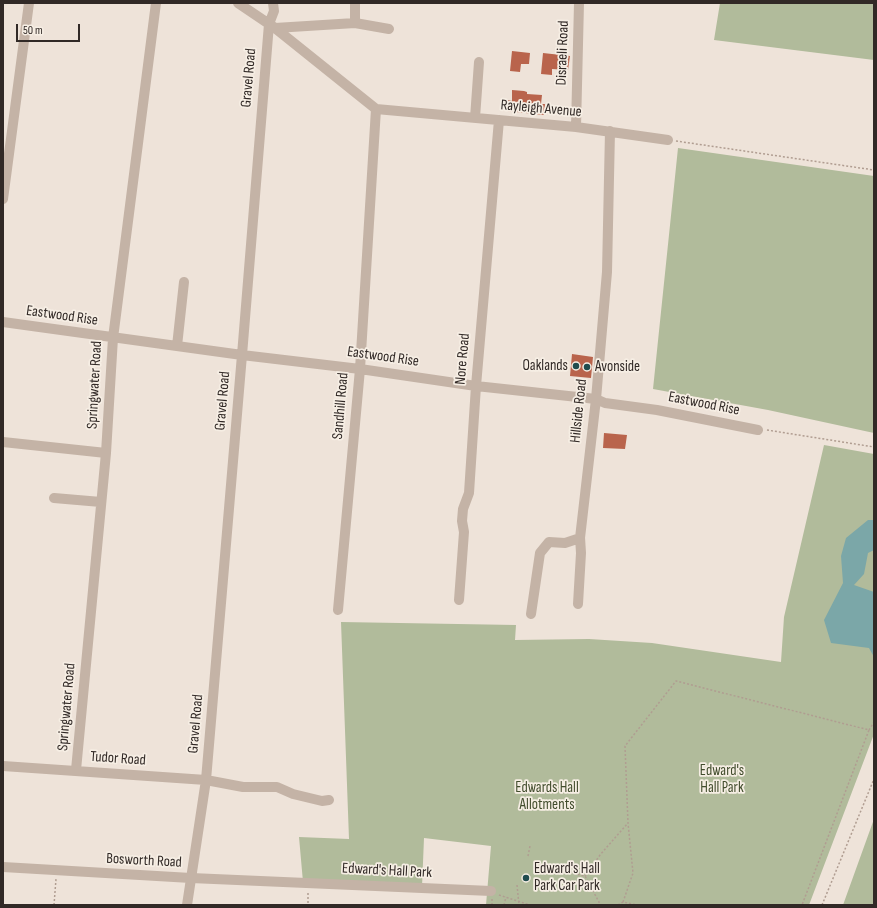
<!DOCTYPE html>
<html>
<head>
<meta charset="utf-8">
<style>
  body { margin:0 }
  #map { position:relative; width:877px; height:908px; overflow:hidden; background:#eee3d9; font-family:"Sofia Sans Condensed",sans-serif }
  canvas { display:block }
  .frame { position:absolute; inset:0; border:4px solid #312926; pointer-events:none }
  .scale { position:absolute; left:16px; top:24px; width:64px; height:18px; box-sizing:border-box; border:2px solid #312926; border-top:0; padding-left:5px; font-size:12px; line-height:14px; white-space:nowrap; color:#312926; -webkit-text-stroke:3px #f6eee4; paint-order:stroke }
</style>
</head>
<body>
<div id="map">
<canvas width="877" height="908"></canvas>
<div class="frame"></div>
<div class="scale">50 m</div>
</div>
<script>
const ctx = document.querySelector('canvas').getContext('2d');
ctx.lineJoin = 'round';
function fillPath(path, color) {
  ctx.fillStyle = color;
  ctx.fill(path, 'evenodd');
}
function toPath(rows) {
  const path = new Path2D();
  for (const r of rows) {
    path.moveTo(r[0], r[1]);
    for (let i = 2; i < r.length; i += 2) path.lineTo(r[i], r[i + 1]);
  }
  return path;
}
function trace(path, color, width, dash) {
  ctx.strokeStyle = color;
  ctx.lineWidth = width;
  ctx.lineCap = dash ? 'butt' : 'round';
  ctx.setLineDash(dash || []);
  ctx.stroke(path);
}
function drawText(font, color, halo, rows, align = 'center') {
  ctx.font = font + ' "Sofia Sans Condensed",sans-serif';
  ctx.lineWidth = 3.5;
  ctx.setLineDash([]);
  ctx.textBaseline = 'middle';
  ctx.strokeStyle = halo;
  ctx.fillStyle = color;
  for (const [text, x, y, turn = 0] of rows) {
    ctx.save();
    ctx.translate(x, y);
    ctx.rotate((+turn || 0) * Math.PI / 180);
    ctx.textAlign = isNaN(turn) ? turn : align;
    if (halo) ctx.strokeText(text, 0, 0);
    ctx.fillText(text, 0, 0);
    ctx.restore();
  }
}
fillPath(toPath([
  [720,3,874,3,874,60,714,40],
  [678,148,874,176,874,433,768,410,653,389],
  [824,445,874,454,874,734,809,905,486,905,491,846,424,838,422,887,303,882,299,837,349,839,341,622,516,625,515,640,589,639,652,643,781,662,784,617],
  [874,819,874,905,843,905]
]), '#b1bb9b');
fillPath(toPath([
  [868,520,874,520,874,550,868,553,864,574,854,585,874,592,874,657,869,648,831,643,824,620,843,583,841,556,846,538]
]), '#7ba7a8');
fillPath(toPath([
  [512,51,530,53,529,64,521,64,520,72,510,71],
  [543,53,570,56,568,70,552,69,552,75,541,74],
  [512,90,524,91,527,92,527,94,542,95,541,104,545,104,544,115,507,111,508,100,512,101],
  [572,354,593,357,591,378,570,376],
  [604,433,627,435,625,449,603,448]
]), '#b9644c');
trace(toPath([
  [676,141,874,170],
  [767,430,874,447],
  [869,730,874,722],
  [528,856,530,846],
  [562,871,585,876,599,902,599,905],
  [585,876,600,855,628,823],
  [517,885,519,905],
  [308,893,308,905],
  [499,895,530,905],
  [623,902,633,873,628,823,625,746,676,681,869,730,802,905],
  [54,905,56,879],
  [492,905,492,899],
  [504,905,506,897],
  [618,905,623,902,637,905],
  [822,905,874,779]
]), '#b09d91', 1.5, [2, 2]);
trace(toPath([
  [238,3,275,28,376,109,576,127,668,140],
  [355,23,355,3],
  [275,28,355,23,389,29],
  [475,118,479,62],
  [576,127,579,3],
  [3,199,29,3],
  [3,322,242,355,360,369,476,386,596,399,605,403,657,410,758,430],
  [177,346,184,282],
  [3,442,106,453],
  [54,498,101,502],
  [459,600,464,532,462,521,463,509,469,493,476,386,499,120],
  [578,604,581,553,580,537],
  [338,610,360,369,376,109],
  [531,614,540,553,549,542,565,543,580,538,596,399,607,272,610,131],
  [3,766,206,780,242,355,269,24,274,11,273,3],
  [76,770,106,453,113,338,156,3],
  [3,867,191,878,491,891],
  [187,905,206,780,243,787,277,787,293,794,322,801,329,800]
]), '#c4b3a6', 10);
for (const [x, y, r, color] of [
  [576,366,4,"#204c4e"],
  [587,367,4,"#204c4e"],
  [526,878,4,"#204c4e"]
]) {
  const dot = new Path2D();
  dot.arc(x, y, r, 0, 2 * Math.PI);
  ctx.fillStyle = color;
  ctx.fill(dot);
  trace(dot, '#f6eee4', 1.5);
}
drawText('15px', '#312926', '#f6eee4', [
  ["Disraeli Road",563,53,-88],
  ["Gravel Road",249,78,-85],
  ["Rayleigh Avenue",541,109,5],
  ["Eastwood Rise",62,316,8],
  ["Eastwood Rise",383,357,8],
  ["Nore Road",463,359,-85],
  ["Springwater Road",95,385,-87],
  ["Gravel Road",223,401,-85],
  ["Eastwood Rise",704,404,11],
  ["Sandhill Road",341,406,-85],
  ["Hillside Road",579,411,-84],
  ["Springwater Road",67,707,-85],
  ["Gravel Road",196,724,-85],
  ["Tudor Road",118,759,4],
  ["Bosworth Road",144,861,3],
  ["Edward's Hall Park",387,871,3]
]);
drawText('15px', '#312926', '#f6eee4', [
  ["Oaklands",568,366,"right"],
  ["Avonside",595,367],
  ["Edward's Hall",534,869],
  ["Park Car Park",534,886]
], 'left');
drawText('15px', '#424d2d', '#f6eee4', [
  ["Edward's",722,771],
  ["Hall Park",722,788],
  ["Edwards Hall",547,788],
  ["Allotments",547,805]
]);
</script>
</body>
</html>
